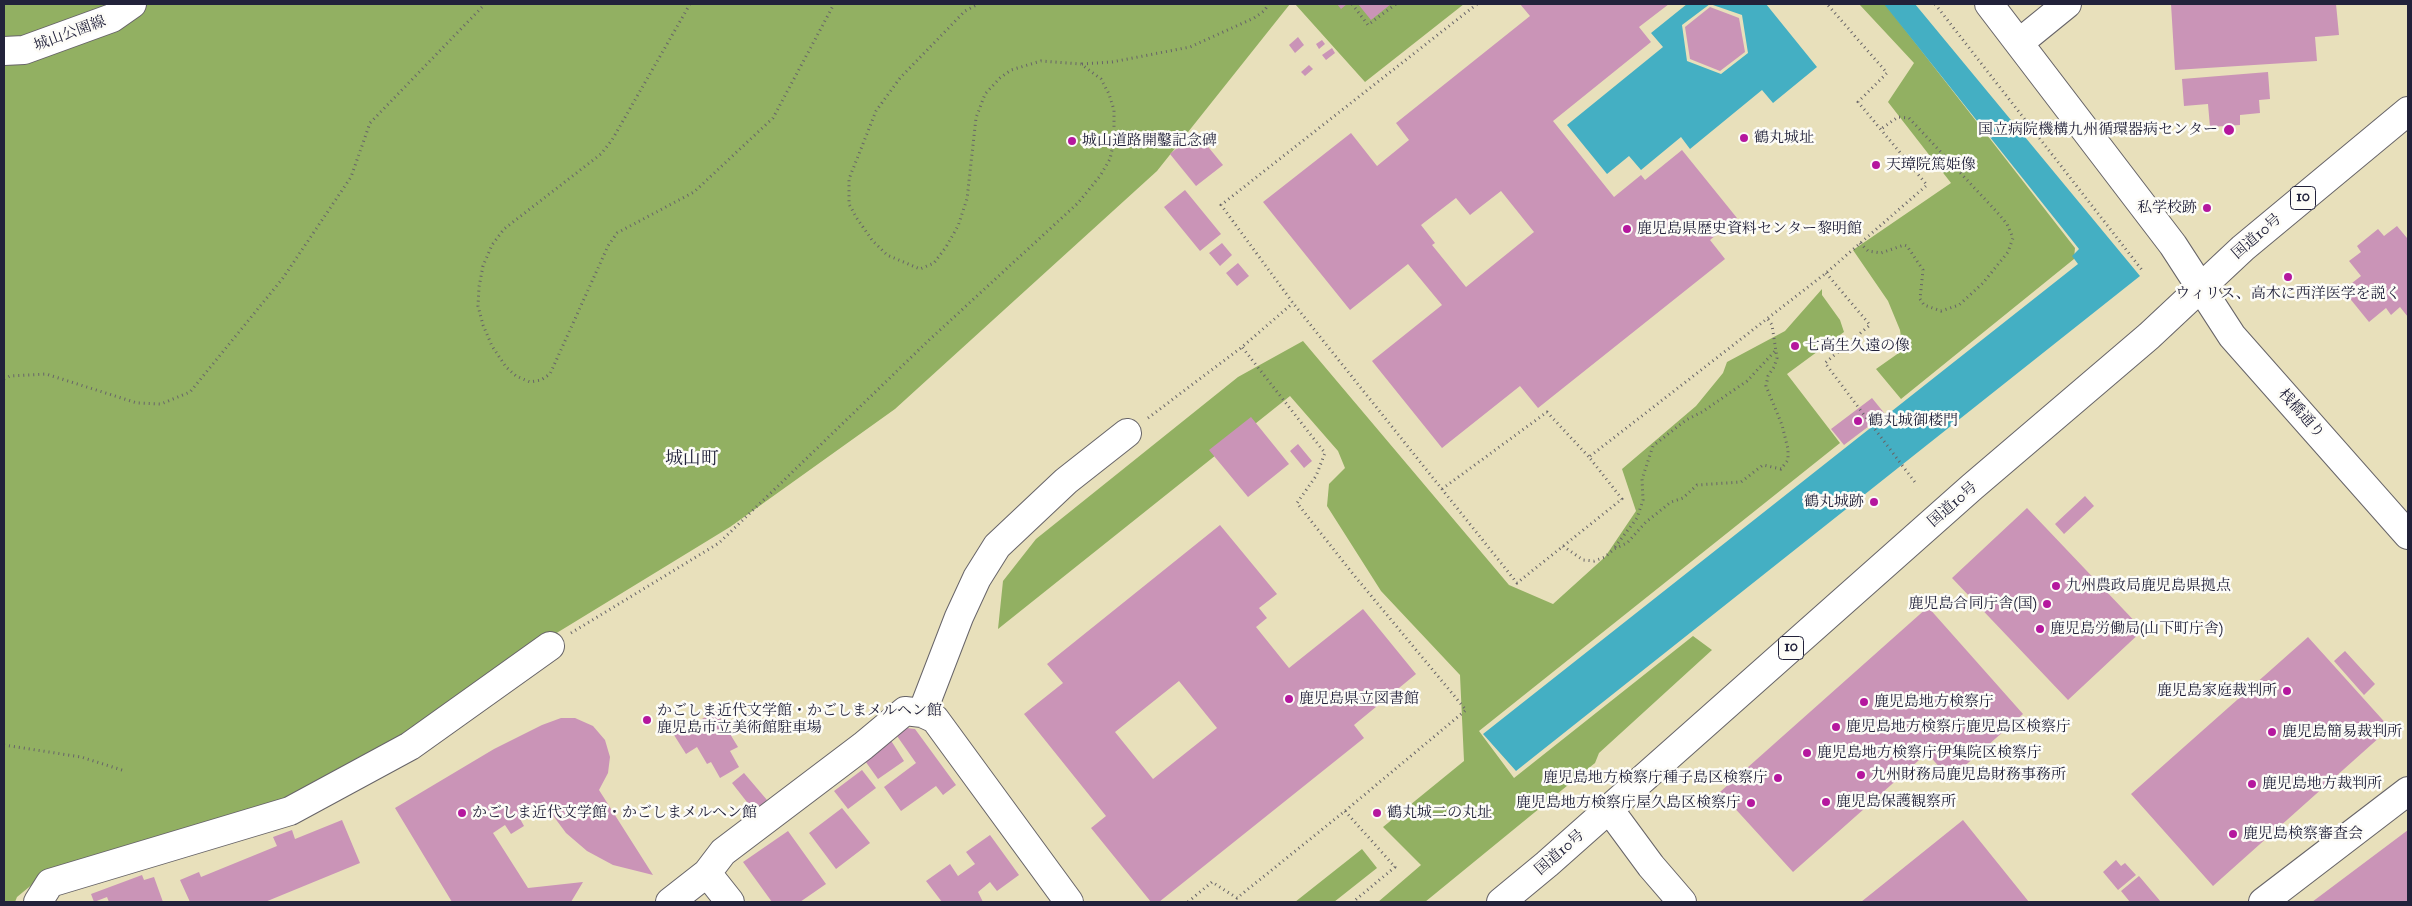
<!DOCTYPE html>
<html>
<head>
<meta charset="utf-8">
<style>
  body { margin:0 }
  #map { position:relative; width:2412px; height:906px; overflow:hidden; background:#e8e0bb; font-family:"IM FELL Great Primer",serif }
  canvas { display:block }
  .frame { position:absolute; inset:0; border:5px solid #22223b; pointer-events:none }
</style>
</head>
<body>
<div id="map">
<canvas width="2412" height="906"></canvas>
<div class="frame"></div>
</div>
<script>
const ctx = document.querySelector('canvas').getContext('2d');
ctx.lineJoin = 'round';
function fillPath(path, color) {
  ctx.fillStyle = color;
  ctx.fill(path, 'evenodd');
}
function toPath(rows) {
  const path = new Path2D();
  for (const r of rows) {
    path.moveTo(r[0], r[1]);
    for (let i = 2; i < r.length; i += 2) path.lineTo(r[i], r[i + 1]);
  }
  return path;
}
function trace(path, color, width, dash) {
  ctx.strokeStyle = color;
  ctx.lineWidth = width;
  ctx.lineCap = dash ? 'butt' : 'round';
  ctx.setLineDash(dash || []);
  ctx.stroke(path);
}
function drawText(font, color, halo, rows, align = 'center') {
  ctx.font = font + ' "IM FELL Great Primer","Noto Serif JP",serif';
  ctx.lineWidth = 5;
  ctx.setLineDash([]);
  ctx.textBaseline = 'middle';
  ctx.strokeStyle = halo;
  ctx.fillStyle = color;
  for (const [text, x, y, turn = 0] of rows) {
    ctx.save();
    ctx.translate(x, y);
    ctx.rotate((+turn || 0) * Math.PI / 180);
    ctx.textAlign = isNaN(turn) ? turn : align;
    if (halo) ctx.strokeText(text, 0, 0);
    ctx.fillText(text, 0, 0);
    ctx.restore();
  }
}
fillPath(toPath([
  [4,4,1290,4,1157,171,895,409,730,527,519,656,407,733,286,801,34,883,17,897,15,902,4,902],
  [1295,4,1464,4,1365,82],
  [1859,4,1885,4,2075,248,2074,259,1901,399,1876,369,1903,350,1900,330,1888,301,1853,250,1951,183,1888,102,1914,63],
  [1822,289,1822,295,1840,320,1844,332,1787,374,1840,443,1479,731,1514,778,1693,636,1712,650,1599,753,1595,763,1425,902,1378,902,1421,865,1383,827,1464,761,1460,675,1381,591,1327,506,1329,484,1345,468,1338,451,1290,396,998,629,1003,581,1036,539,1238,377,1303,341,1509,585,1553,604,1605,557,1636,511,1622,469,1696,406,1723,373,1727,362,1785,331],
  [1362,849,1377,868,1334,902,1295,902]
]), '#92b062');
fillPath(toPath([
  [1687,4,1710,4,1682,25,1687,61,1721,74,1748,53,1742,15,1710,4,1766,4,1817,67,1773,103,1762,90,1690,149,1681,137,1641,170,1629,156,1607,174,1567,125,1663,47,1651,33],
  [1884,4,1915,4,2140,276,1516,771,1483,734,2078,264,2072,256,2079,249]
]), '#44afc3');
fillPath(toPath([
  [1337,4,1347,4,1341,9],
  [1358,4,1391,4,1371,20],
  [1520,4,1669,4,1639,27,1651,42,1553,121,1614,197,1641,175,1645,180,1682,150,1737,218,1710,240,1725,259,1538,408,1520,386,1442,448,1372,361,1442,305,1408,264,1350,310,1263,202,1351,133,1377,166,1409,140,1396,123,1530,16],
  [1501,191,1534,232,1466,287,1432,245,1435,243,1421,225,1456,198,1470,215],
  [2171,4,2336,4,2339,35,2315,37,2317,61,2175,70],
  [1710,7,1739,18,1745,52,1720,71,1690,59,1685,27],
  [1298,37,1304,45,1295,53,1289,45],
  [1322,40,1325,44,1319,49,1316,44],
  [1332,48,1335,53,1326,60,1322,55],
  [1309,65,1313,69,1305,76,1301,72],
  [2268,72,2270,99,2259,100,2260,113,2240,115,2240,125,2210,127,2208,104,2184,106,2182,79],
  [1196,132,1223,165,1196,186,1170,154],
  [1185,190,1221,234,1200,251,1164,207],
  [2397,226,2407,238,2408,237,2408,317,2400,307,2391,315,2386,308,2369,322,2343,290,2361,276,2349,261,2361,252,2357,246,2378,229,2384,236],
  [1222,243,1232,255,1220,266,1209,253],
  [1238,263,1249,276,1237,286,1226,273],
  [1872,398,1885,414,1844,445,1831,429],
  [1251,417,1289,464,1248,497,1209,450],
  [1298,444,1312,461,1304,468,1290,451],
  [2085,496,2094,506,2064,534,2055,524],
  [2027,508,2143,630,2068,700,1952,578],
  [1220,525,1277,594,1259,608,1267,618,1256,627,1289,668,1363,609,1416,674,1354,725,1364,738,1159,902,1151,902,1091,828,1106,816,1024,714,1063,683,1047,664],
  [1179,681,1217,728,1153,779,1115,732],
  [1928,607,2023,714,1950,779,1927,753,1793,872,1720,792],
  [2308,637,2390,728,2213,886,2131,794],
  [2345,651,2375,684,2364,695,2334,661],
  [716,711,738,747,730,751,739,767,720,778,711,762,707,764,697,747,686,754,674,735],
  [561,718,575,718,593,726,605,740,610,757,608,773,599,790,653,875,613,865,587,851,566,833,543,802,519,817,524,826,511,834,505,825,493,833,528,888,583,882,571,902,452,902,395,808,494,749,542,725],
  [907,728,915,729,956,785,943,795,936,786,901,811,884,787,916,763,897,736],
  [890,739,904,761,878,779,863,758],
  [862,770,876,788,848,809,834,791],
  [744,773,767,800,754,811,732,783],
  [842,808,870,843,836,869,809,833],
  [342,820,360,863,265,902,190,902,180,880,199,872,201,877,277,846,273,837,292,830,295,839],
  [1963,820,2029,902,1861,902],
  [2408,830,2408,902,2312,902],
  [788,831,826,884,800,902,772,902,743,862],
  [990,835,1019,875,997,891,990,882,978,892,983,902,942,902,926,881,950,864,958,876,975,864,966,852],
  [2116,860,2121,866,2125,863,2136,875,2118,890,2103,872],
  [142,875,144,880,154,877,163,902,109,902,107,897,94,902,91,894],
  [2139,876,2161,902,2130,902,2121,891]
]), '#ca94b7');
const minor = toPath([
  [1989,4,2173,245,2232,336,2408,535],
  [2019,43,2067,4],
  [4,51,24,50,112,18,132,4],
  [922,713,959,617,977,578,997,546,1066,481,1127,433],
  [1609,809,1651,866,1682,902],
  [707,873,730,902],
  [38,902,50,883,290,811,410,746,550,646],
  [670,902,707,873,723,852,863,746,905,711,922,713,935,719,1069,902]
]);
const major = toPath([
  [2263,902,2408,791]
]);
const highway = toPath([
  [1501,902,1547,864,1972,487,2149,336,2243,248,2408,111]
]);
trace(minor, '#676468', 30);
trace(major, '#676468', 30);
trace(highway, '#676468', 30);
trace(toPath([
  [690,4,612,140,601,154,504,229,492,245,483,266,479,287,478,306,483,325,492,346,506,367,516,376,530,382,541,380,550,374,608,246,617,233,694,192,773,118,834,4],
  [1352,4,1368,25,1396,4],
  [1477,4,1221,205,1293,303,1517,583,1622,499,1589,457,1826,273,1927,185,1858,102,1887,73,1827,4],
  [1935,4,2142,270],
  [1082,64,1112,62,1190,47,1254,18,1264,11,1269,4],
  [1860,243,1868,251,1881,253,1904,245,1907,246,1923,270,1920,299,1924,305,1941,311,1959,305,1983,283,2008,252,2013,238,2007,224,1996,211,1909,118,1898,117,1881,129],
  [1826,273,1870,325,1825,363,1917,485],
  [4,379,10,376,46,374,137,403,161,404,190,392,283,278,351,177,370,123,485,4],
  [1148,418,1242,347,1293,303],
  [1442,489,1547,412,1589,457],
  [1563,546,1583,560,1594,561,1605,557,1614,549,1627,543,1646,522,1671,502,1683,498,1697,485,1741,482,1763,465,1781,469,1788,460,1788,449,1782,425,1766,386,1768,376,1774,367,1777,358,1772,325,1768,319],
  [1615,547,1637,518,1643,500,1642,479,1653,446,1686,420,1702,412,1747,381,1776,350],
  [571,633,719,543,928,341,1078,203,1100,176,1110,159,1114,141,1114,110,1109,94,1101,79,1081,64,1041,61,1011,70,1000,78,985,94,976,118,967,199,958,226,946,247,934,263,920,269,887,255,872,240,856,217,849,204,849,179,876,111,900,78,965,11,978,4],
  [4,745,81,757,125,771],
  [1345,811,1395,867,1353,902],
  [1188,902,1212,882,1237,898,1345,811,1466,710,1353,574,1297,503,1316,476,1325,453,1242,347]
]), '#676468', 3, [1, 4]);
trace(minor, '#fff', 28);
trace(major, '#fff', 28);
trace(highway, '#fff', 28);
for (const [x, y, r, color] of [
  [2229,130,6,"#b5179e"],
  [1744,138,5,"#b5179e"],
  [1072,141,5,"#b5179e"],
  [1876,165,5,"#b5179e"],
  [2207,208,5,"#b5179e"],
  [1627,229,5,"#b5179e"],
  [2288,277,5,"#b5179e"],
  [1795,346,5,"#b5179e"],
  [1858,421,5,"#b5179e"],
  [1874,502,5,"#b5179e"],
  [2056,586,5,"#b5179e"],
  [2047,604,5,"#b5179e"],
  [2040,629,5,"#b5179e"],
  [2287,691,5,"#b5179e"],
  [1289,699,5,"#b5179e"],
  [1864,702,5,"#b5179e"],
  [647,720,5,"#b5179e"],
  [1836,727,5,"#b5179e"],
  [2272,732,5,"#b5179e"],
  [1807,753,5,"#b5179e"],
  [1861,775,5,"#b5179e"],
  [1778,778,5,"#b5179e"],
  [2252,784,5,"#b5179e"],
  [1826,802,5,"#b5179e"],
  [1751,803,5,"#b5179e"],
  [462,813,5,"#b5179e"],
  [1377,813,5,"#b5179e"],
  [2233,834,5,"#b5179e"]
]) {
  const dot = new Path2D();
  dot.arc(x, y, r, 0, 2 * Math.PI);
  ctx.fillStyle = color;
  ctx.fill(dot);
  trace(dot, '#fdfcf7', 2);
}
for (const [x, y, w] of [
  [2303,198,25],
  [1791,648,25]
]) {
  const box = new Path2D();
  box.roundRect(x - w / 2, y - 11.5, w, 23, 4);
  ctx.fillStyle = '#fdfcf7';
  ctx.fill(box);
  trace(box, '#22223b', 1);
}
drawText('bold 14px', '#22223b', null, [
  ["10",2303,198],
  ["10",1791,648]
]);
drawText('15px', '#22223b', '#fdfcf7', [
  ["城山公園線",70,34,-20],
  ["国道10号",2257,237,-41],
  ["桟橋通り",2301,414,48],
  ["国道10号",1953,505,-41],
  ["国道10号",1560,853,-41]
]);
drawText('15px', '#22223b', '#fdfcf7', [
  ["国立病院機構九州循環器病センター",2218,130,"right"],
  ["鶴丸城址",1754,138],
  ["城山道路開鑿記念碑",1082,141],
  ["天璋院篤姫像",1886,165],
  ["私学校跡",2197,208,"right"],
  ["鹿児島県歴史資料センター黎明館",1637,229],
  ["ウィリス、高木に西洋医学を説く",2288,294,"center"],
  ["七高生久遠の像",1805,346],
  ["鶴丸城御楼門",1868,421],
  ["鶴丸城跡",1864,502,"right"],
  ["九州農政局鹿児島県拠点",2066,586],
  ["鹿児島合同庁舎(国)",2037,604,"right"],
  ["鹿児島労働局(山下町庁舎)",2050,629],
  ["鹿児島家庭裁判所",2277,691,"right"],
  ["鹿児島県立図書館",1299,699],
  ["鹿児島地方検察庁",1874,702],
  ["かごしま近代文学館・かごしまメルヘン館",657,711],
  ["鹿児島市立美術館駐車場",657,728],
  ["鹿児島地方検察庁鹿児島区検察庁",1846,727],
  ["鹿児島簡易裁判所",2282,732],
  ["鹿児島地方検察庁伊集院区検察庁",1817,753],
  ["九州財務局鹿児島財務事務所",1871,775],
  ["鹿児島地方検察庁種子島区検察庁",1768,778,"right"],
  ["鹿児島地方裁判所",2262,784],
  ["鹿児島保護観察所",1836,802],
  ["鹿児島地方検察庁屋久島区検察庁",1741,803,"right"],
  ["かごしま近代文学館・かごしまメルヘン館",472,813],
  ["鶴丸城二の丸址",1387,813],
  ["鹿児島検察審査会",2243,834]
], 'left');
drawText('18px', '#22223b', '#fdfcf7', [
  ["城山町",692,460]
]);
</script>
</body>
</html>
